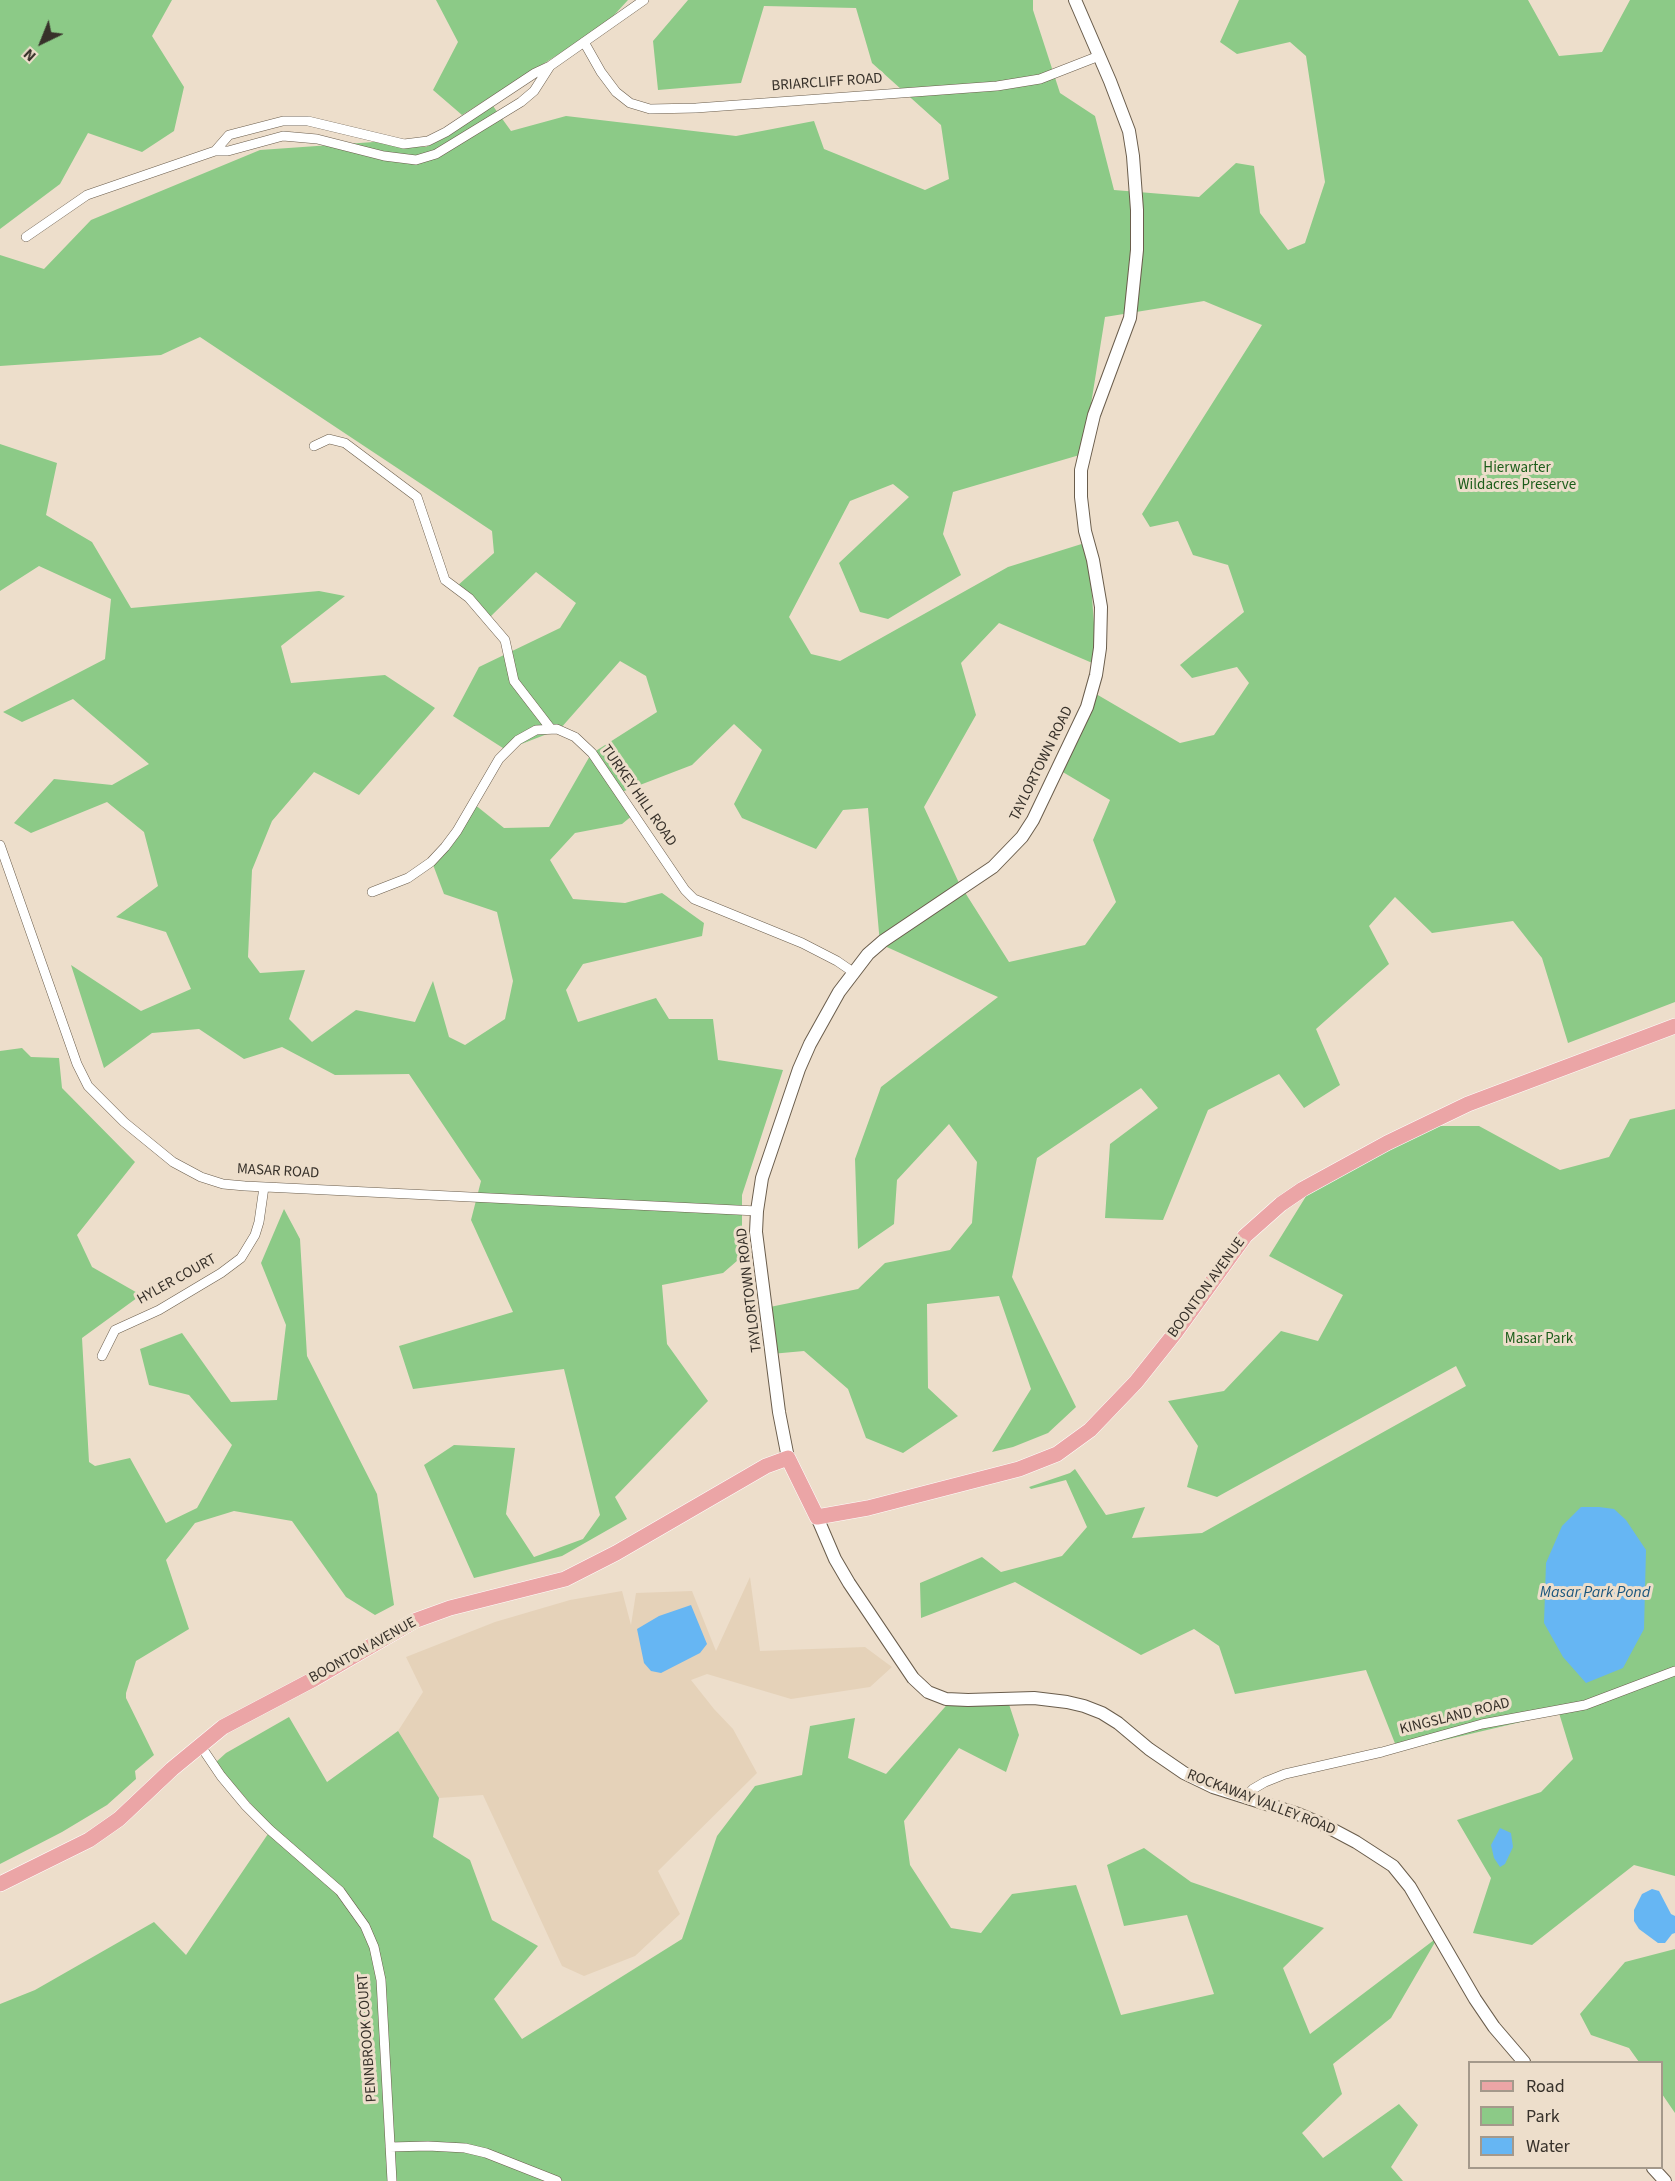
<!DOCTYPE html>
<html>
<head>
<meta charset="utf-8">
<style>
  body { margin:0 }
  #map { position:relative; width:1675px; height:2181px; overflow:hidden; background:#eddecb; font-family:"Source Sans 3",sans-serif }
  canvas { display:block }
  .legend { position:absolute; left:1468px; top:2061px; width:195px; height:108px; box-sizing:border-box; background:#eddecb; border:2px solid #a4998b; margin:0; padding:8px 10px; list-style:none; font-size:18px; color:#37312a }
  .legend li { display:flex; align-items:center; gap:12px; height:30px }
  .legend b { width:30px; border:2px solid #a4998b }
  .north { position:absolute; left:12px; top:12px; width:60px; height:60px; -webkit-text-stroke:4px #eddecb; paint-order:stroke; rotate:223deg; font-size:16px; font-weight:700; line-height:24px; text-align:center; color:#37312a }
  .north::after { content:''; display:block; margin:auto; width:21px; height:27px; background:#37312a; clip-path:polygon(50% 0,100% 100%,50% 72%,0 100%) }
</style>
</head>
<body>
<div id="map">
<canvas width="1675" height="2181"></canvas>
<ul class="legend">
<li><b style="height:8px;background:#eba5a6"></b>Road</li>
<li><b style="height:16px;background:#8cca87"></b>Park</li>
<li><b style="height:16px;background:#66b6f3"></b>Water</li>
</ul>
<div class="north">N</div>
</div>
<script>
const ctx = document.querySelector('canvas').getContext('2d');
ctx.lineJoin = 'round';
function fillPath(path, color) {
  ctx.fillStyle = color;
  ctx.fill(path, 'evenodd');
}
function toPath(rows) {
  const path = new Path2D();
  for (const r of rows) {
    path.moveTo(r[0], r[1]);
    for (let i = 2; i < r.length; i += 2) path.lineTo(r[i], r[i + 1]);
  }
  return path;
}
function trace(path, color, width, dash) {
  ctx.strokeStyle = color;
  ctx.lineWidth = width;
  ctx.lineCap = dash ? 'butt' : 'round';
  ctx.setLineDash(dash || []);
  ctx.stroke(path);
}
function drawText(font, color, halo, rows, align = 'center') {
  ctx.font = font + ' "Source Sans 3",sans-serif';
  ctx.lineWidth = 6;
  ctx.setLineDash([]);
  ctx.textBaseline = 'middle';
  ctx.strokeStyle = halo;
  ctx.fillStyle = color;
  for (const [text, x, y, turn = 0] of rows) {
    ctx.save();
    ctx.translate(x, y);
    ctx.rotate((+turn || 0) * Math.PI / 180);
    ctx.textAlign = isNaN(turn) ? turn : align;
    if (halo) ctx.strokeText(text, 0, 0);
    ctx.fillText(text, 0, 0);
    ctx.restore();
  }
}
fillPath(toPath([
  [750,1577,760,1651,865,1647,892,1667,870,1687,791,1699,707,1674,691,1680,714,1709,733,1729,757,1773,658,1871,680,1914,635,1956,584,1976,562,1966,483,1795,439,1798,398,1731,423,1692,406,1657,495,1622,570,1600,622,1591,631,1625,636,1593,692,1591,716,1651]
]), '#e5d2b9');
fillPath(toPath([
  [0,0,172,0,152,36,184,87,174,131,142,152,88,133,60,184,0,229],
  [436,0,628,0,605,25,462,115,433,90,458,42],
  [688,0,1033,0,1033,10,1060,93,1095,116,1114,190,1199,197,1236,163,1254,166,1260,213,1288,250,1305,243,1325,182,1306,56,1290,42,1237,54,1220,42,1239,0,1528,0,1559,56,1602,52,1630,0,1675,0,1675,1002,1568,1043,1542,958,1513,921,1432,933,1395,897,1369,926,1389,964,1316,1029,1340,1085,1304,1108,1279,1074,1208,1110,1163,1220,1105,1218,1110,1144,1158,1108,1141,1088,1037,1158,1012,1277,1076,1407,1048,1433,1013,1447,992,1452,1031,1389,999,1296,927,1304,928,1388,958,1416,903,1453,866,1438,848,1389,804,1351,771,1354,765,1308,858,1289,885,1263,950,1250,972,1223,977,1162,949,1124,897,1180,894,1224,858,1249,855,1159,881,1087,998,997,880,944,868,808,843,810,816,849,742,818,734,804,762,750,734,724,692,765,619,793,633,815,622,824,575,833,550,860,573,899,625,903,662,893,704,923,702,936,583,964,566,990,578,1022,656,998,669,1019,713,1019,718,1060,783,1070,742,1195,742,1228,745,1254,723,1273,662,1285,667,1344,708,1401,615,1497,627,1519,562,1556,474,1578,424,1465,454,1445,515,1448,506,1514,534,1557,583,1539,600,1515,564,1369,413,1389,399,1346,513,1312,471,1220,481,1181,409,1074,335,1075,282,1047,244,1059,199,1029,152,1033,104,1068,71,965,141,1011,191,989,166,932,116,917,158,886,144,832,107,802,31,833,14,823,54,779,112,785,149,764,73,699,22,722,3,712,105,659,111,599,39,566,0,591,0,444,57,463,46,515,92,542,131,608,319,591,345,596,281,646,291,683,385,675,435,708,359,795,314,772,272,821,252,870,248,957,260,973,305,970,289,1019,312,1042,356,1010,415,1022,433,981,449,1037,465,1045,505,1019,513,981,497,912,444,894,432,862,474,804,504,828,549,827,591,754,657,712,646,676,620,661,560,729,506,750,453,716,479,667,560,628,576,603,536,572,489,618,456,587,494,553,492,531,200,337,161,355,0,366,0,255,44,269,91,220,260,150,388,141,426,147,493,106,511,131,566,116,736,136,814,121,824,149,925,190,949,179,941,125,872,63,856,8,764,6,741,83,658,90,653,41],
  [1204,301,1262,325,1142,514,1150,527,1178,521,1193,555,1228,565,1244,612,1180,665,1192,678,1237,667,1249,683,1214,735,1180,743,1091,691,1056,768,1110,800,1093,840,1116,902,1085,945,1009,962,959,883,924,807,976,715,961,663,999,623,1097,665,1088,542,1008,567,840,661,811,654,789,617,850,501,893,484,909,497,839,563,860,612,888,619,961,575,943,534,953,492,1083,454,1105,317],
  [22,1048,31,1057,59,1058,62,1088,135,1162,77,1235,92,1267,141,1295,82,1338,89,1462,95,1466,130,1458,166,1523,197,1508,232,1445,189,1395,149,1385,140,1349,182,1333,231,1402,277,1400,286,1325,261,1263,284,1209,300,1239,307,1356,377,1494,394,1605,375,1615,346,1597,292,1521,234,1511,195,1523,166,1560,189,1629,136,1661,126,1693,126,1698,154,1755,135,1771,136,1779,107,1805,62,1832,0,1864,0,1051],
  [1675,1109,1675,1876,1634,1865,1532,1945,1473,1933,1491,1878,1457,1820,1541,1792,1573,1759,1559,1713,1398,1751,1366,1670,1235,1694,1219,1646,1194,1629,1141,1655,1015,1582,921,1618,920,1583,982,1557,1001,1572,1062,1556,1087,1527,1066,1480,1031,1489,1029,1487,1070,1473,1075,1469,1106,1515,1145,1507,1132,1538,1202,1533,1466,1386,1456,1366,1217,1497,1187,1487,1198,1446,1168,1401,1224,1391,1281,1331,1318,1341,1343,1295,1269,1256,1308,1193,1435,1126,1479,1126,1560,1170,1609,1157,1630,1119],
  [1007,1698,1019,1735,1006,1772,959,1748,904,1821,910,1865,951,1928,981,1933,1012,1894,1076,1885,1121,2015,1214,1994,1187,1915,1124,1926,1107,1865,1144,1848,1191,1882,1324,1928,1283,1968,1310,2034,1438,1937,1391,2018,1333,2064,1342,2094,1302,2133,1323,2158,1399,2104,1418,2125,1391,2167,1403,2181,0,2181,0,2004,35,1990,154,1922,186,1955,272,1828,215,1763,226,1753,289,1717,327,1782,398,1731,439,1798,433,1837,470,1860,492,1920,538,1946,494,1999,522,2039,682,1939,717,1836,755,1786,802,1775,810,1726,855,1718,848,1758,886,1774,952,1699],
  [1675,1949,1675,2113,1662,2094,1662,2062,1639,2062,1629,2048,1591,2035,1580,2014,1625,1962]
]), '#8cca87');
fillPath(toPath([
  [1581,1507,1599,1507,1614,1509,1626,1520,1646,1550,1644,1629,1623,1668,1586,1683,1563,1657,1544,1623,1546,1563,1562,1526],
  [691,1605,707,1644,700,1653,661,1673,651,1671,644,1663,637,1629,659,1616],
  [1500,1828,1511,1833,1513,1847,1505,1864,1500,1867,1494,1858,1491,1845],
  [1652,1889,1659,1891,1671,1914,1675,1916,1675,1933,1672,1934,1665,1943,1658,1943,1639,1929,1634,1921,1634,1910,1642,1894]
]), '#66b6f3');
const minor = toPath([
  [584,42,601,72,616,92,630,103,650,109,696,108,997,86,1040,79,1099,56],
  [215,151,229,135,283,121,308,121,404,144,428,141,446,132,535,73,550,66,644,0],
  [26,237,87,195,215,151,228,151,283,136,317,139,384,156,416,160,436,154,521,102,534,91,550,66],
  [314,446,329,439,345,443,417,497,445,580,469,598,505,640,514,681,551,729],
  [0,845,77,1064,88,1086,124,1122,173,1162,201,1177,223,1184,245,1186,757,1211],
  [372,892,408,878,431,862,445,847,457,831,499,759,518,740,536,730,557,729,575,737,592,753,685,890,694,899,802,943,837,961,853,972],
  [102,1356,115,1330,159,1310,221,1273,241,1258,255,1235,259,1222,264,1187],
  [200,1745,221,1776,246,1806,270,1830,340,1891,365,1926,374,1947,381,1980,392,2181],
  [1245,1797,1253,1789,1265,1782,1285,1774,1382,1752,1482,1724,1585,1705,1675,1671],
  [390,2147,428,2146,465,2148,486,2153,557,2181]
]);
const tertiary = toPath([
  [788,1458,779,1412,756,1232,757,1211,762,1178,799,1069,810,1044,839,992,868,954,883,941,993,867,1022,837,1033,820,1087,707,1096,675,1100,648,1101,607,1093,560,1085,531,1081,497,1081,470,1094,415,1130,318,1137,250,1137,210,1133,156,1129,131,1110,81,1075,0],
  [817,1517,835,1559,849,1583,913,1678,928,1692,946,1699,968,1700,1034,1698,1067,1702,1084,1706,1102,1713,1118,1723,1149,1749,1184,1773,1213,1787,1298,1814,1324,1825,1356,1842,1393,1866,1410,1887,1475,1999,1494,2027,1524,2062],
  [1653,2168,1665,2181]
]);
const primary = toPath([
  [0,1884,89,1840,119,1819,172,1769,223,1727,314,1679,414,1621,450,1608,565,1579,616,1553,766,1466,788,1458,817,1517,868,1508,1019,1469,1057,1454,1090,1430,1136,1382,1175,1333,1245,1236,1281,1204,1303,1189,1387,1143,1468,1104,1675,1026]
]);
trace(minor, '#6a5d4c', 10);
trace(tertiary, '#6a5d4c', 14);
trace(primary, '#fff', 16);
trace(minor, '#fff', 9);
trace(tertiary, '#fff', 12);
trace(primary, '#eba5a6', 15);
drawText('15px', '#37312a', '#eddecb', [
  ["BRIARCLIFF ROAD",827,83,-4],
  ["TAYLORTOWN ROAD",1042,764,-64],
  ["TURKEY HILL ROAD",638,796,55],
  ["MASAR ROAD",278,1172,3],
  ["HYLER COURT",177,1280,-29],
  ["BOONTON AVENUE",1207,1288,-54],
  ["TAYLORTOWN ROAD",750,1290,-97],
  ["BOONTON AVENUE",363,1651,-29],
  ["KINGSLAND ROAD",1455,1717,-14],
  ["ROCKAWAY VALLEY ROAD",1261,1803,21],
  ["PENNBROOK COURT",368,2038,-94]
]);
drawText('15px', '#1c5d1a', '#eddecb', [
  ["Hierwarter",1517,469],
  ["Wildacres Preserve",1517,486],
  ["Masar Park",1539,1340]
]);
drawText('italic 16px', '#1b567e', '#eddecb', [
  ["Masar Park Pond",1595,1593]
]);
</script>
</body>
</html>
